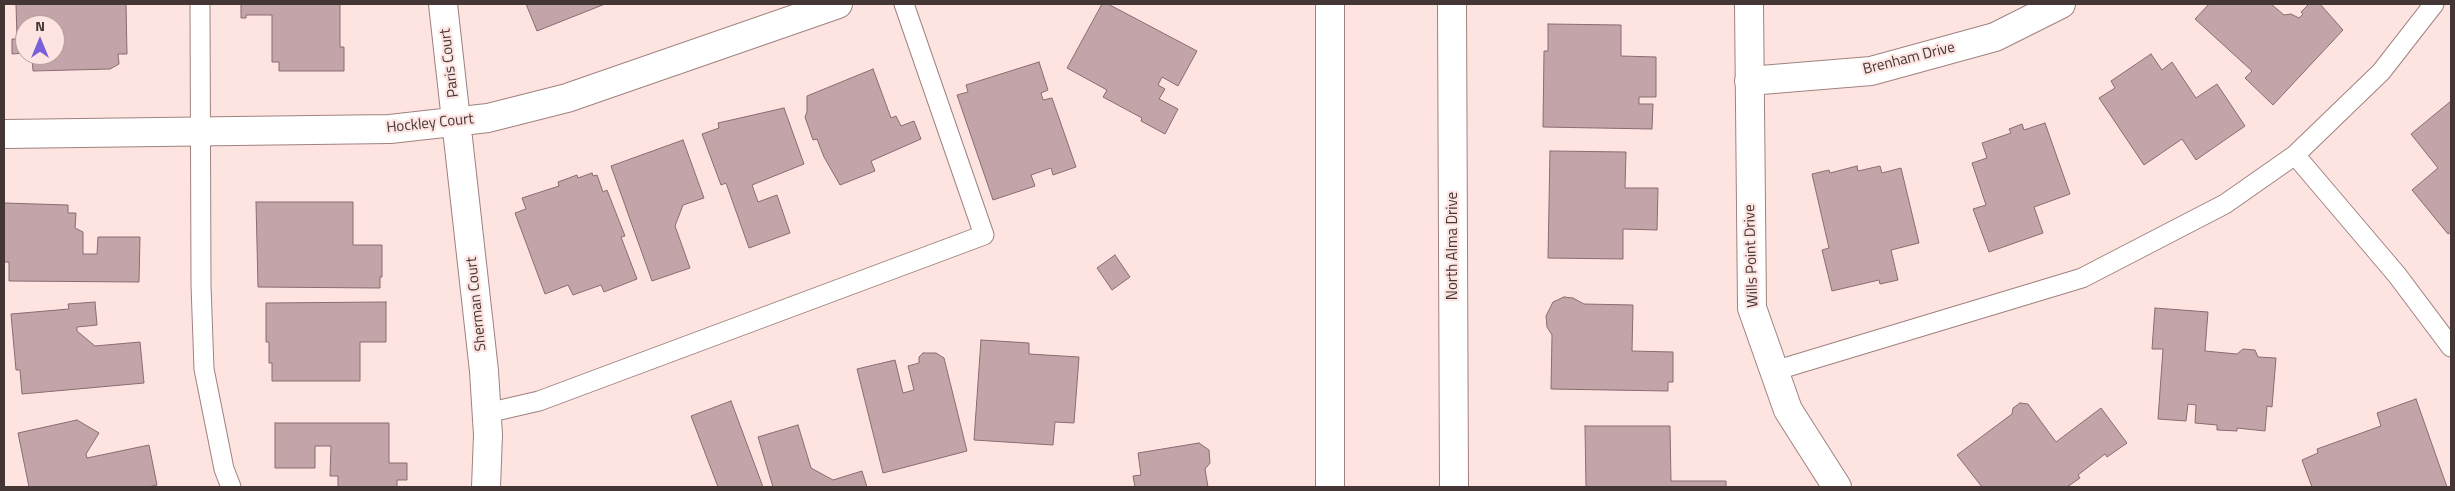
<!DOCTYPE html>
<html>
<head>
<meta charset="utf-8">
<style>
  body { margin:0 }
  #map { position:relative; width:2455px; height:491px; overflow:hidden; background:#fee4e1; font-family:"Titillium Web",sans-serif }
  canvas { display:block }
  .frame { position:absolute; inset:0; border:5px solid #433635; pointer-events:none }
  .north { position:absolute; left:15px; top:15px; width:50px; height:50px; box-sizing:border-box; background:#fee4e1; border:1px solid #b39e9c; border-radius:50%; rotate:0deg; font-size:14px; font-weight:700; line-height:20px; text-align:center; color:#433635 }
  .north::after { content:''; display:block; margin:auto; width:18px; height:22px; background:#795fda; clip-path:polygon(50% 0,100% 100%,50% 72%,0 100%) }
</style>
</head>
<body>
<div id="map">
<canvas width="2455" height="491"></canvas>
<div class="frame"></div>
<div class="north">N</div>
</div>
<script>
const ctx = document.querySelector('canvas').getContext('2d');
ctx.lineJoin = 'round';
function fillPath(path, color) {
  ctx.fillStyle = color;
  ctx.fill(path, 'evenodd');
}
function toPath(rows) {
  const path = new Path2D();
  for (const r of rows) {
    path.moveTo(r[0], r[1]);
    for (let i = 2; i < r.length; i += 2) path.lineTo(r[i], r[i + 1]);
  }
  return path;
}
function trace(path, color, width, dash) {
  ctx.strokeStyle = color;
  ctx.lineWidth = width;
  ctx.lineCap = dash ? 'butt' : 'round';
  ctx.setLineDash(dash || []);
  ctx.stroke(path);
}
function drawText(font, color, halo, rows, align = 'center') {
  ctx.font = font + ' "Titillium Web",sans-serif';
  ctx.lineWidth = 4.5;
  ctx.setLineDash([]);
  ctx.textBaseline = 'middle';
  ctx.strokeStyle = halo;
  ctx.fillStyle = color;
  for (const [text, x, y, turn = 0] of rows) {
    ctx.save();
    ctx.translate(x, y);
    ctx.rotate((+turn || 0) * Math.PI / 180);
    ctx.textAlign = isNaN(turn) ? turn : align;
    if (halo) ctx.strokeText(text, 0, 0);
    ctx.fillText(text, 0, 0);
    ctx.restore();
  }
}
const building = toPath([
  [16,4,126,4,127,54,118,54,119,64,110,69,33,71,32,55,55,55,55,25,25,25,25,53,12,54,12,39,17,39,16,4],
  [241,4,340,4,340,47,344,47,344,71,279,71,279,62,272,62,272,15,246,15,246,18,241,18,241,4],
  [526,4,605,4,537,31,526,4],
  [1102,4,1108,4,1197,51,1178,86,1162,77,1158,85,1165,89,1159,99,1178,109,1165,134,1141,121,1142,118,1103,97,1107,90,1067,68,1102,4],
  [2209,4,2271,4,2284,15,2291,14,2299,18,2303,14,2301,12,2309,4,2320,4,2343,30,2273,105,2245,78,2252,71,2195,19,2209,4],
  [1548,24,1621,25,1621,56,1656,57,1656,97,1639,97,1639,104,1653,104,1652,129,1543,127,1544,51,1548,51,1548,24],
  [2151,54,2162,70,2172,62,2196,98,2217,84,2245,126,2196,160,2182,139,2144,165,2099,98,2115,88,2111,81,2151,54],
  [1039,62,1048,90,1041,93,1043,100,1052,98,1076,167,1053,175,1051,168,1031,175,1035,186,993,200,957,95,968,92,966,85,1039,62],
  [873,69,891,118,896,116,901,126,914,121,921,139,871,161,875,171,840,185,824,157,817,139,813,140,805,117,807,112,807,96,873,69],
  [2451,101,2451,232,2448,234,2412,190,2438,168,2411,134,2451,101],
  [784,108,804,164,752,185,758,202,777,195,790,233,749,248,726,183,721,185,702,134,719,128,718,123,784,108],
  [2045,123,2070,194,2034,207,2043,233,1989,252,1973,209,1986,205,1972,163,1987,158,1982,143,2011,133,2009,129,2022,124,2024,130,2045,123],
  [683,140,704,198,683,205,675,226,690,268,652,281,611,166,683,140],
  [1550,151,1626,152,1625,188,1658,188,1657,230,1623,229,1623,259,1548,258,1550,151],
  [1857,166,1858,171,1880,166,1882,173,1901,168,1919,243,1891,250,1898,280,1880,284,1879,280,1832,291,1822,250,1829,248,1812,174,1829,170,1830,173,1857,166],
  [592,173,593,176,597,175,603,192,607,190,625,236,621,237,637,279,604,292,601,285,573,295,568,285,545,294,515,213,526,209,522,198,559,186,558,182,577,175,578,178,592,173],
  [256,202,353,202,353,245,382,245,382,277,380,277,380,288,258,287,256,202],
  [4,203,68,205,68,213,76,213,75,228,83,232,83,254,97,254,98,237,140,237,139,282,9,281,9,262,4,262,4,203],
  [1115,255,1130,277,1112,290,1097,268,1115,255],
  [1564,297,1573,298,1584,304,1633,305,1632,351,1673,352,1673,382,1668,382,1668,391,1551,389,1552,335,1547,327,1546,316,1553,302,1564,297],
  [95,302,97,325,77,327,77,331,95,346,140,342,144,383,22,394,20,370,16,370,11,314,69,309,68,304,95,302],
  [386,302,386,342,360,342,360,381,272,381,272,363,269,363,269,342,266,342,266,303,386,302],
  [2155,308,2208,312,2205,351,2237,354,2243,349,2255,350,2258,357,2276,358,2272,407,2267,406,2265,431,2237,428,2237,431,2217,430,2217,425,2195,423,2196,405,2188,404,2186,421,2158,419,2163,349,2152,349,2155,308],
  [981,340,1029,343,1029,354,1079,357,1074,423,1055,422,1053,445,974,440,981,340],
  [923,353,936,353,944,358,967,451,883,473,857,369,895,360,903,393,914,390,908,366,919,363,919,357,923,353],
  [2416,399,2447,487,2312,487,2302,460,2318,453,2317,449,2381,426,2377,413,2416,399],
  [731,401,763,487,718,487,691,416,731,401],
  [2020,403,2028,404,2056,442,2101,408,2127,443,2107,457,2105,454,2078,475,2080,478,2067,487,1982,487,1957,455,2012,414,2013,408,2020,403],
  [77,420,99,433,86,454,87,458,149,445,157,485,148,487,29,487,18,433,77,420],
  [275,423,389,423,389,463,407,463,407,480,397,480,397,487,338,487,338,476,330,476,331,446,315,446,315,468,275,468,275,423],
  [798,425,811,468,833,480,862,471,867,487,773,487,758,437,798,425],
  [1585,426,1670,426,1671,481,1726,481,1726,487,1586,487,1585,426],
  [1199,443,1209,450,1210,463,1205,469,1208,487,1135,487,1133,476,1141,475,1138,453,1199,443]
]);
fillPath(building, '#c2a4a9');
trace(building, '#886c71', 1);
const service = toPath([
  [200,4,201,285,204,369,224,469,231,487],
  [2295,155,2397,275,2451,347],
  [1774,371,2082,278,2225,204,2295,155,2381,72,2434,4],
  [487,413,539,401,984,235,904,4]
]);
const minor = toPath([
  [443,4,484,371,488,435,486,487],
  [1749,4,1752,308,1788,410,1837,487],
  [1749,81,1871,71,1995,37,2061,4],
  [4,134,390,129,488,118,567,98,838,4]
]);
const secondary = toPath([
  [1330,4,1330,487],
  [1452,4,1454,487]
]);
trace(service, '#9f827f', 21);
trace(minor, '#9f827f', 30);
trace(secondary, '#9f827f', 30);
trace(service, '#fff', 19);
trace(minor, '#fff', 28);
trace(secondary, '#fff', 28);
drawText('15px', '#433635', '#fee4e1', [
  ["Brenham Drive",1909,59,-14],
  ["Paris Court",450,63,-97],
  ["Hockley Court",430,124,-6],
  ["North Alma Drive",1453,246,-90],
  ["Wills Point Drive",1752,256,-92],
  ["Sherman Court",477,304,-96]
]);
</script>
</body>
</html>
